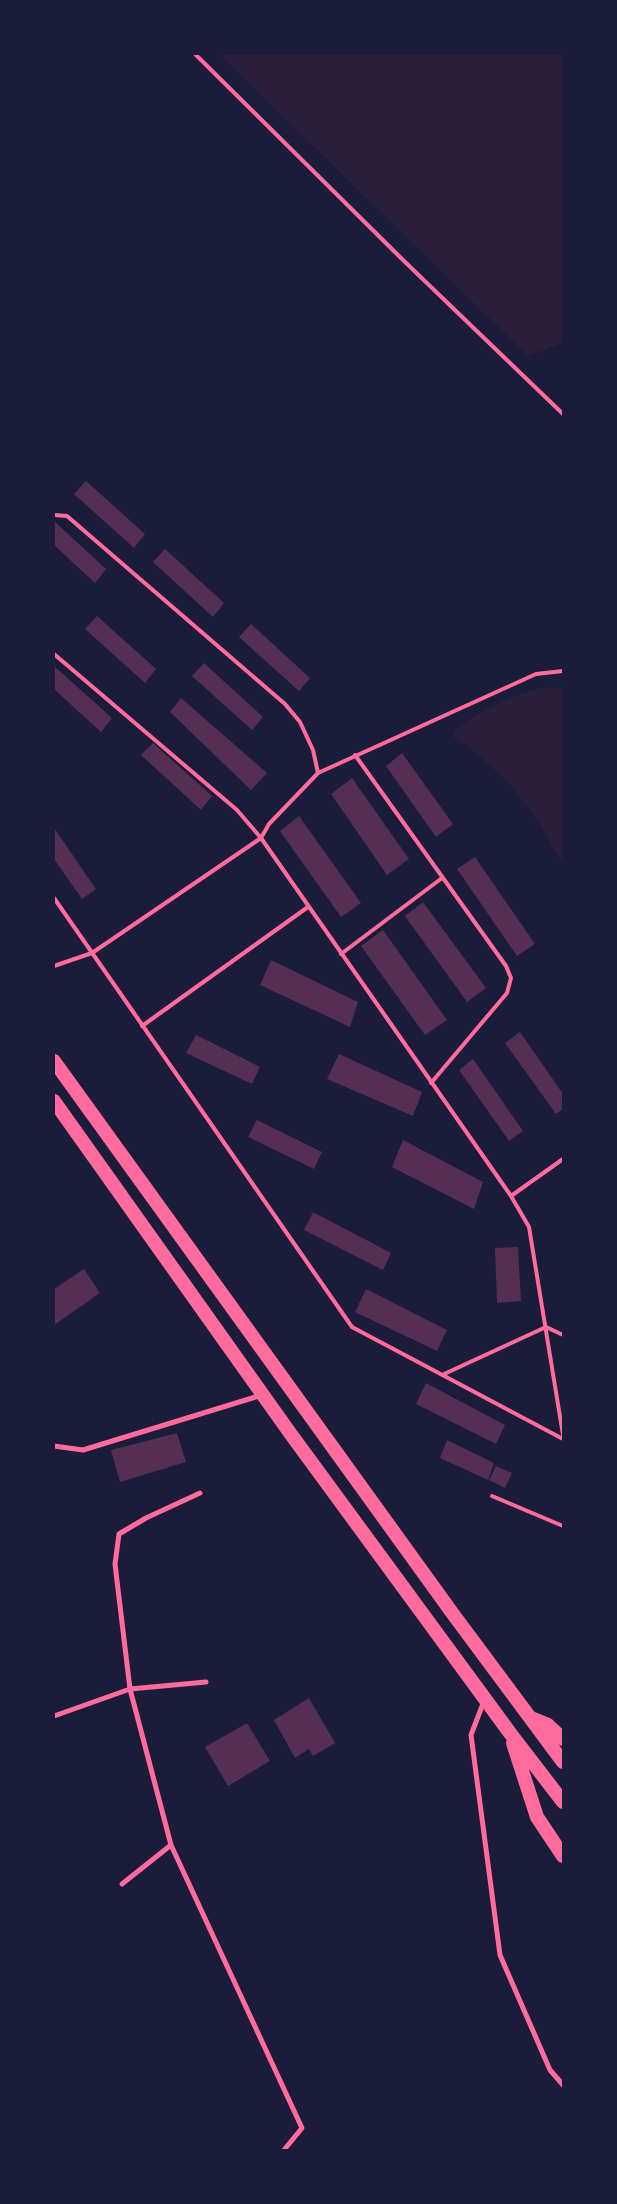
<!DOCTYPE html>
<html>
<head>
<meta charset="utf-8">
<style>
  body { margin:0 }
  #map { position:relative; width:617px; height:2204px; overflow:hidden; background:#1b1b3a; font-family:Raleway,sans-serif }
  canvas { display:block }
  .frame { position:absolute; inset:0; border:55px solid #1b1b3a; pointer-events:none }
</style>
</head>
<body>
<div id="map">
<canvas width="617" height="2204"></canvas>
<div class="frame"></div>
</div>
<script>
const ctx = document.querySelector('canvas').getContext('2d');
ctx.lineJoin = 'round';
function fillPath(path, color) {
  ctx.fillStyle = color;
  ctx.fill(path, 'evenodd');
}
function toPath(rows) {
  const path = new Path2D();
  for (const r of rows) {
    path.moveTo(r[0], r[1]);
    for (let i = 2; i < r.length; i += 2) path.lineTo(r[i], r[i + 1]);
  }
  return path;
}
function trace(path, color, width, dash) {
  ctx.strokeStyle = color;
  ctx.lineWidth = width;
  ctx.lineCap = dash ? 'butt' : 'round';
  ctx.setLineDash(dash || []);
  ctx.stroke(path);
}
fillPath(toPath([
  [219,54,563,54,563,343,528,356],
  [563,687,563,861,556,854,542,826,510,784,469,747,453,737,455,731,475,715,511,697,540,688]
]), '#2a1e3b');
fillPath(toPath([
  [86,481,145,534,134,548,74,494],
  [54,521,106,569,95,583,54,545],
  [165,549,224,603,213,617,153,562],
  [97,616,156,669,145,683,85,629],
  [251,624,310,678,299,691,239,637],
  [204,663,263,717,252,730,192,676],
  [54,666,112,718,101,732,54,689],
  [181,698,267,773,251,790,170,712],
  [153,743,212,796,201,810,141,755],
  [402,753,453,824,436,837,386,766],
  [352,778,409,859,387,875,331,794],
  [299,816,361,903,341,917,280,831],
  [54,828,96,889,82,899,54,859],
  [475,857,535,944,517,956,457,869],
  [423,902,486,988,467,1002,405,916],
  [383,930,447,1020,425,1035,361,946],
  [271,960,358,1002,350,1027,260,985],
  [520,1032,563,1094,563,1109,556,1114,505,1043],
  [196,1035,260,1067,252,1084,186,1053],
  [339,1054,422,1092,413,1116,327,1079],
  [473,1059,523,1131,509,1141,459,1070],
  [257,1120,322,1152,314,1169,248,1137],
  [403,1140,483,1182,474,1209,392,1167],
  [313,1212,391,1253,383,1270,304,1230],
  [518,1247,521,1301,497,1303,495,1248],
  [84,1269,100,1293,54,1325,54,1289],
  [366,1289,447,1330,437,1351,355,1312],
  [426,1383,505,1425,496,1444,416,1404],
  [177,1433,186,1462,120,1482,111,1450],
  [447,1440,494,1463,488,1480,440,1458],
  [496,1466,512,1473,505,1488,489,1480],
  [309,1698,335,1743,313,1756,309,1749,295,1758,274,1720],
  [247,1723,270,1761,228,1786,205,1747]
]), '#542f53');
trace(toPath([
  [195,54,404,261,563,414],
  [54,515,67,516,285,704,300,722,313,750,318,773],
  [54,654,237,810,261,838,511,1196,529,1227,563,1435],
  [355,755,506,966,511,978,507,993,431,1083],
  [54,898,352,1327,563,1439],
  [341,954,442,878],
  [54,966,92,953,261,838,269,824,318,773,536,674,563,671],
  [142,1026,308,907],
  [511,1196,563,1159],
  [442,1375,546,1327,563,1335],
  [492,1496,563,1526]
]), '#ff6b9d', 4);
trace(toPath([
  [54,1446,83,1450,262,1395],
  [200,1493,146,1518,119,1534,115,1564,130,1689,206,1682],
  [484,1701,471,1735,500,1955,550,2070,563,2085],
  [54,1716,130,1689,171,1845,122,1884],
  [171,1845,302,2128,284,2150]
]), '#ff6b9d', 5);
trace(toPath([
  [54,1061,453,1614,563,1762],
  [54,1101,290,1433,510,1733,563,1802],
  [531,1718,548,1725,563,1739],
  [513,1743,537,1817,563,1856]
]), '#ff6b9d', 14);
</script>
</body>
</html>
